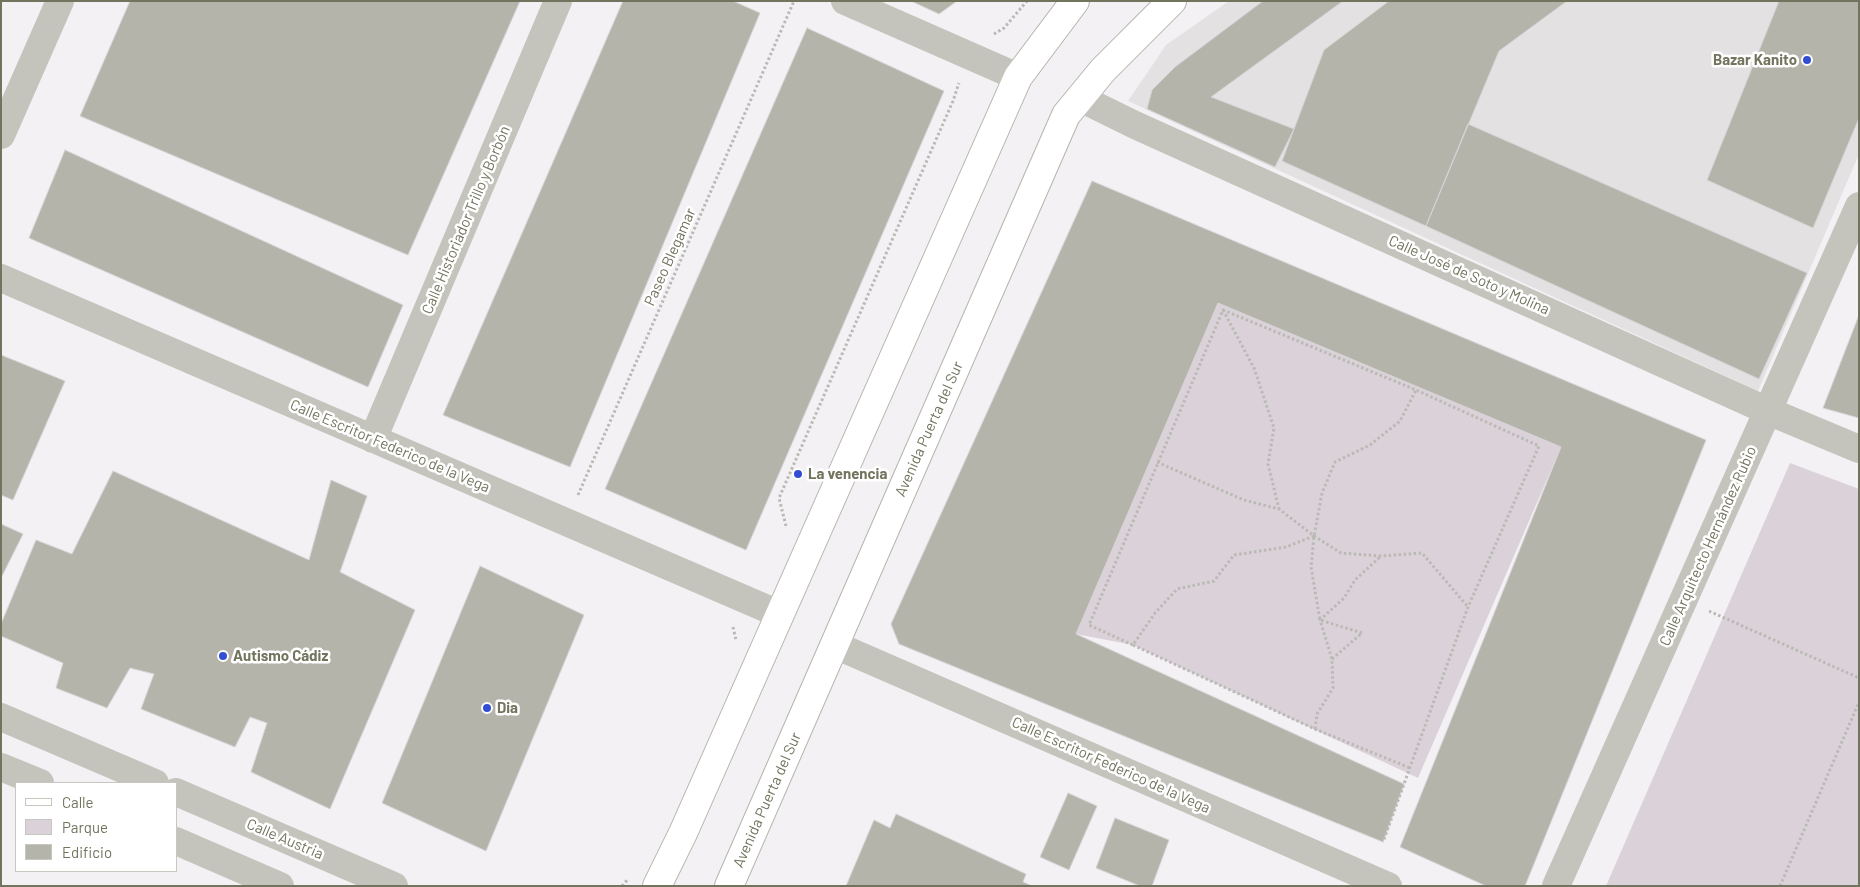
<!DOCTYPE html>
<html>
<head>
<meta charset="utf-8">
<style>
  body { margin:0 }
  #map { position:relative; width:1860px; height:887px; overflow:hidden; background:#f3f1f4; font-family:Barlow,sans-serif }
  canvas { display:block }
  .frame { position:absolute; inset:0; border:2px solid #73745e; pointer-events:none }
  .legend { position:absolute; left:15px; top:782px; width:162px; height:90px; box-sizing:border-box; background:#fff; border:1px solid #c7c7bf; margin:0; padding:6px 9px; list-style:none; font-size:15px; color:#73745e }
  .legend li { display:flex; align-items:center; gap:10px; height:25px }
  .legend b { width:25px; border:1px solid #c7c7bf }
</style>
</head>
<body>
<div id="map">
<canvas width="1860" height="887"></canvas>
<div class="frame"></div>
<ul class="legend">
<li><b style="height:6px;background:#fff"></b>Calle</li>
<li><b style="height:14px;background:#dbd2d9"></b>Parque</li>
<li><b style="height:14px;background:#b5b4aa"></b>Edificio</li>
</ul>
</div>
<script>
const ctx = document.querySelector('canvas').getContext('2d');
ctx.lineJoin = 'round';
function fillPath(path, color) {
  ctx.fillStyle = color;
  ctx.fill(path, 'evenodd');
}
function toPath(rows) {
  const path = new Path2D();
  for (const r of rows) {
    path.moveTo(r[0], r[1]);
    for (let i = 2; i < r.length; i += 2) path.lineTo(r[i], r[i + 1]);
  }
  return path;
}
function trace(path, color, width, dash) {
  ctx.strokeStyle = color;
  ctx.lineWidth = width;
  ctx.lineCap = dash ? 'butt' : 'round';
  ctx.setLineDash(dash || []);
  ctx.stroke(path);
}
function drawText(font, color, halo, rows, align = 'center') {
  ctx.font = font + ' Barlow,sans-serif';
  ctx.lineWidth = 5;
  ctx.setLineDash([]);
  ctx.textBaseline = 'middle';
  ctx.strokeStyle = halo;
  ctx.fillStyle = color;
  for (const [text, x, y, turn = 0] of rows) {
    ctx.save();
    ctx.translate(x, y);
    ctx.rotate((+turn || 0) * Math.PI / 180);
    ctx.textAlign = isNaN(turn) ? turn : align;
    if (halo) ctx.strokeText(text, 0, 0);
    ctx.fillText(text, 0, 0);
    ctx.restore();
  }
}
fillPath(toPath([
  [1229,1,1859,1,1859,154,1758,391,1128,101,1166,45]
]), '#e3e1e2');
fillPath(toPath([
  [1218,303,1561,447,1418,778,1133,645,1076,634],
  [1790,463,1859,489,1859,886,1606,886]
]), '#dbd2d9');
const building = toPath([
  [130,1,520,1,408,255,80,116,130,1],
  [623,1,733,1,760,13,570,467,443,415,623,1],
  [911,1,957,1,939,14,911,1],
  [1263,1,1343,1,1211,97,1294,129,1275,167,1147,109,1152,90,1175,67,1263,1],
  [1389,1,1567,1,1499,51,1426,226,1282,161,1324,50,1389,1],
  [1779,1,1859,1,1859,118,1813,228,1707,180,1779,1],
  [807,28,944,91,746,550,605,489,807,28],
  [1468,124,1807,273,1759,379,1426,226,1468,124],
  [65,150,403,305,368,387,29,238,65,150],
  [1092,181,1706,440,1525,886,1486,886,1400,847,1561,447,1218,303,1076,634,1404,784,1383,842,899,644,891,624,1092,181],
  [1859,315,1859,418,1823,408,1859,315],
  [1,355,65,381,13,500,1,495,1,355],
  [113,471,309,560,331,480,367,496,340,572,415,610,330,809,251,772,267,723,250,717,235,747,141,709,154,674,130,668,107,708,56,688,63,663,1,636,1,624,36,540,72,554,113,471],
  [1,524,23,534,1,578,1,524],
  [480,566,584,615,486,851,382,803,480,566],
  [1068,793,1097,806,1069,870,1040,857,1068,793],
  [896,814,1026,874,1023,882,1032,886,846,886,874,820,890,828,896,814],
  [1115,818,1169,840,1152,886,1140,886,1096,868,1115,818]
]);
fillPath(building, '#b5b4aa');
trace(building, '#d5d3d5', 1);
const major = toPath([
  [657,886,683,833,1018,77,1075,1],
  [729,886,1066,115,1103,70,1172,1]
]);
trace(major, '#b4b5ad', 30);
trace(toPath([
  [994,34,1004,28,1027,1],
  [1223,310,1254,368,1274,428,1268,464,1279,509],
  [1157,462,1244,500,1279,509,1314,536,1341,553,1381,556,1422,553,1468,607],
  [578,495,794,1],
  [786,526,779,498,953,101,959,83],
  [1314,536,1286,547,1234,555,1214,581,1177,589,1155,613,1133,645,1089,625,1223,310,1416,390,1539,446,1468,607,1383,842],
  [1709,611,1859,678],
  [733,627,736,640],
  [1362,633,1320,620,1311,567,1314,536,1322,493,1335,462,1370,445,1400,421,1416,390],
  [1133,645,1315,729,1410,768],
  [1332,659,1362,633],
  [1315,729,1317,714,1333,688,1332,659,1320,620,1344,598,1355,580,1381,556],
  [622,886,628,879],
  [1780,886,1859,702]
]), '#babab5', 3, [2.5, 2.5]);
trace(toPath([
  [845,1,1018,77],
  [1080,98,1135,125,1768,411,1859,449],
  [1,135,60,1],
  [1,278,779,614],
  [373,439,558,1],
  [835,645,1388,886],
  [1,717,155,783],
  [1,767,40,783],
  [176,792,394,886],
  [176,841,280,886],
  [1556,886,1859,206]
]), '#c4c4bd', 28);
trace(major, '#fff', 28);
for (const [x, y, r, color] of [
  [1807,60,5,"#324ed3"],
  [798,474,5,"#324ed3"],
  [223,656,5,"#324ed3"],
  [487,708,5,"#324ed3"]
]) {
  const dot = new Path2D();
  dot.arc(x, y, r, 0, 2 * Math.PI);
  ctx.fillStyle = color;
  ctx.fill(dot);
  trace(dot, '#fff', 2);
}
drawText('bold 15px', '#73745e', '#fff', [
  ["Bazar Kanito",1797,60,"right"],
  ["La venencia",808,474],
  ["Autismo Cádiz",233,656],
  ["Dia",497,708]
], 'left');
drawText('15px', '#73745e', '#fff', [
  ["Calle Historiador Trillo y Borbón",466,220,-67],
  ["Paseo Blegamar",670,257,-66],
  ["Calle José de Soto y Molina",1469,275,24],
  ["Avenida Puerta del Sur",929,429,-66],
  ["Calle Escritor Federico de la Vega",390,446,23],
  ["Calle Arquitecto Hernández Rubio",1708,546,-66],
  ["Calle Escritor Federico de la Vega",1111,765,24],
  ["Avenida Puerta del Sur",767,800,-66],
  ["Calle Austria",285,839,23]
]);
</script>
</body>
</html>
